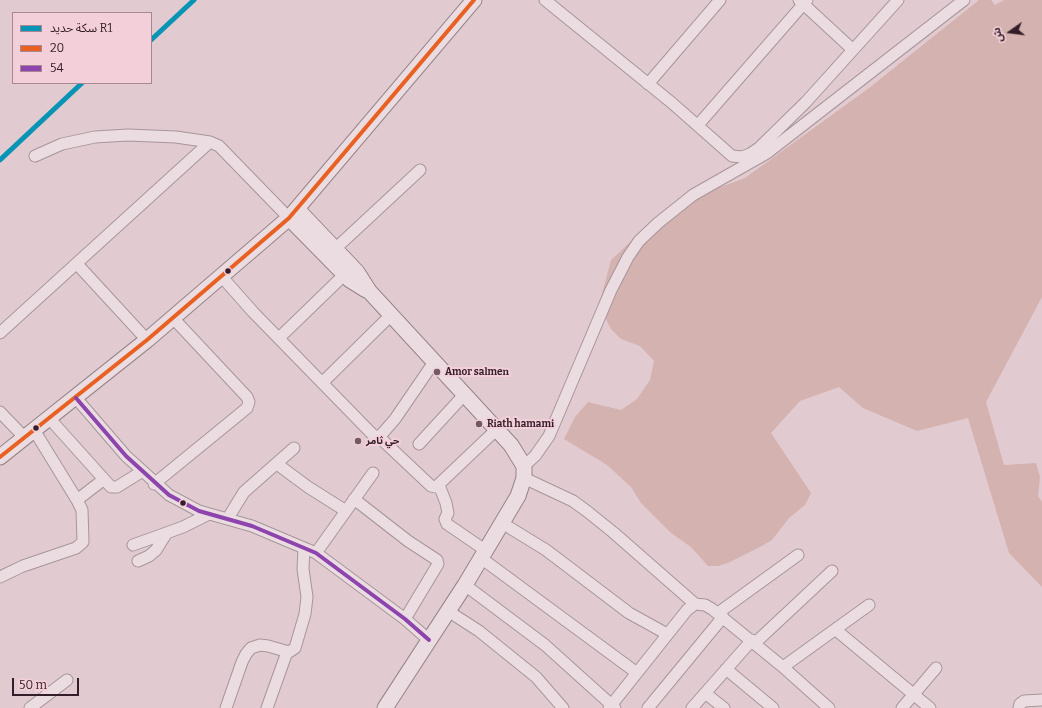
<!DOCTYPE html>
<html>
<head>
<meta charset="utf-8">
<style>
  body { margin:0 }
  #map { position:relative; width:1042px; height:708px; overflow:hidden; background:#e1cbd0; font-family:Bitter,"Noto Sans Arabic",serif }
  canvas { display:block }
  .legend { position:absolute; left:12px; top:12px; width:140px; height:72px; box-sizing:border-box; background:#f3d0d9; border:1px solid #a78892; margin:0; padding:5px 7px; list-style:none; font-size:12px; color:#341d28 }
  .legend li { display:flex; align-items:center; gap:8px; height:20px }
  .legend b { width:20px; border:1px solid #a78892 }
  .north { position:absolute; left:990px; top:12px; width:40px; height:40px; -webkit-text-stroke:3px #f3d0d9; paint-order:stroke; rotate:256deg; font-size:11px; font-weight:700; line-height:16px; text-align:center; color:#341d28 }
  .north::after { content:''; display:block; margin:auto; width:14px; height:18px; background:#341d28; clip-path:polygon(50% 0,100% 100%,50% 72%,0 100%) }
  .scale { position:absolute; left:12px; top:678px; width:67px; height:18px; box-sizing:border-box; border:2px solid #341d28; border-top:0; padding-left:5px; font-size:12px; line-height:14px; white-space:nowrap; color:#341d28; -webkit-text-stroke:3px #f3d0d9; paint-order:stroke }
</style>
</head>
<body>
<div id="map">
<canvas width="1042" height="708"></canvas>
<ul class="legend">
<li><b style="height:5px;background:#0894b5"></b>سكة حديد R1</li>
<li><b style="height:5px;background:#e86122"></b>20</li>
<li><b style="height:5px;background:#8e44ad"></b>54</li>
</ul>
<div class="north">ش</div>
<div class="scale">50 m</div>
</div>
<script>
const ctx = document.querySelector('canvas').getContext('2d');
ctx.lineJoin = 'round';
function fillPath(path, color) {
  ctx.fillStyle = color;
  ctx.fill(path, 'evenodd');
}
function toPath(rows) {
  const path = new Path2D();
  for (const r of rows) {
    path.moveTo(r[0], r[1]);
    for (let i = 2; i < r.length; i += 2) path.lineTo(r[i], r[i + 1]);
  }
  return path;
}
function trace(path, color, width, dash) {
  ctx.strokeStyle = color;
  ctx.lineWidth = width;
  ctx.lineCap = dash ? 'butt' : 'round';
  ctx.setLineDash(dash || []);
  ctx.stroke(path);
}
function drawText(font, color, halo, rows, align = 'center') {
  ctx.font = font + ' Bitter,"Noto Sans Arabic",serif';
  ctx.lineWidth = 4;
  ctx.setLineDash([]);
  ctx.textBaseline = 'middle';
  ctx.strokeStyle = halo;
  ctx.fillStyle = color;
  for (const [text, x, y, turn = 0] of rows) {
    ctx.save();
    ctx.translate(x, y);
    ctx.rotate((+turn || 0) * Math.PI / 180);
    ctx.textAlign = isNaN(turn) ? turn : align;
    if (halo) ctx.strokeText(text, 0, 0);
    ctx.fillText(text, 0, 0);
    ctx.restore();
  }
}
fillPath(toPath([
  [979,0,991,0,995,5,1004,0,1042,0,1042,297,986,402,1004,465,1036,463,1040,477,1038,496,1042,502,1042,587,1009,553,968,418,917,431,863,408,839,387,800,401,771,433,811,493,805,505,789,518,772,540,760,547,728,563,718,566,708,566,691,547,671,533,641,503,631,487,607,465,564,439,575,417,588,402,621,410,637,399,650,380,654,361,640,346,621,339,611,329,599,305,611,260,659,215,683,201,745,178,869,88]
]), '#d4b2b0');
const street = toPath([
  [545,0,672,103,732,156,742,157,750,154,759,148,806,102,898,0],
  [799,0,852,49],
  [648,84,720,0],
  [698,125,807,0],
  [35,156,62,144,95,137,128,135,176,137,210,142,219,146,289,218],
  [335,249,420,170],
  [77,264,147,340],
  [222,277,253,312,375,437,381,435,395,419,434,362],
  [0,333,210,142],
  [279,338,344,275],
  [322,383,391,315],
  [76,398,126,456,169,495,199,511,252,526,316,553,405,619,429,640],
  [0,412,24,437],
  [49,418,111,487,117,487,141,472],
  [378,436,431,486,436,487,496,430],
  [419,444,464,395],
  [277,464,308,487,346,511],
  [524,466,535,456,549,436,611,290,628,257,639,241,658,223,693,195,767,153,964,0],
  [524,478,573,501,588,512,614,533,695,604],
  [154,484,247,408,249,402,247,397,173,318],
  [439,485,446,503,448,513,445,519,447,524,485,550],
  [354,499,408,541,437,560,438,564,405,619],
  [77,500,103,480],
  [228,518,244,492,294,448],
  [502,523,546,550,629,613,667,634],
  [133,545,183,527,209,514],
  [316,553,373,473],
  [481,558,637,673],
  [138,561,149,556,156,550,166,534],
  [0,577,23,566,76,548,83,542,82,510,77,500,34,430],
  [465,585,545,645,615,708],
  [448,611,479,631,536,677,563,708],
  [718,613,798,555],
  [836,630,930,708],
  [755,643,832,571],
  [783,667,869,605],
  [726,669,773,708],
  [705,693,724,708],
  [30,708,67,680],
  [226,708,242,662,246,654,251,648,260,645,268,646,289,652,295,648,305,614,307,597,303,569,304,548],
  [267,708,287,652],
  [609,708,687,610,695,604,705,605,712,609,783,667,829,708],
  [648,708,723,617],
  [692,708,752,640],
  [902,708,936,668],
  [1019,708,1020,704,1024,701,1042,700]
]);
const secondary = toPath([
  [297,209,357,272,369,291,511,445,524,466,524,478,518,496,465,585,385,708],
  [289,218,350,280,366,290],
  [0,457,147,340,289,218,474,0]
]);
trace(street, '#a6959a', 13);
trace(secondary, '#96848a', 17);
trace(street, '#eadce0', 11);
trace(secondary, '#eadce0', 15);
trace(toPath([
  [0,457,147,340,289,218,474,0]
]), '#e86122', 4);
trace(toPath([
  [76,398,126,456,169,495,199,511,252,526,316,553,405,619,429,640]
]), '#8e44ad', 4);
trace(toPath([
  [151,40,194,0],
  [0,160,82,83]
]), '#0894b5', 5);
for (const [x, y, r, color] of [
  [228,271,3.5,"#341d28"],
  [437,372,4,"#715a63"],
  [479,424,4,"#715a63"],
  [36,428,3.5,"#341d28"],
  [358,441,4,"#715a63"],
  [183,503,3.5,"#341d28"]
]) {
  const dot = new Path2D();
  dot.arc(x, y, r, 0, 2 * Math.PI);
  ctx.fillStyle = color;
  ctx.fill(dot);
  trace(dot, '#f3d0d9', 1.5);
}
drawText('bold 10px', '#341d28', '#f3d0d9', [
  ["Amor salmen",445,372],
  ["Riath hamami",487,424],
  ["حي ثامر",366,441]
], 'left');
</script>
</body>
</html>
